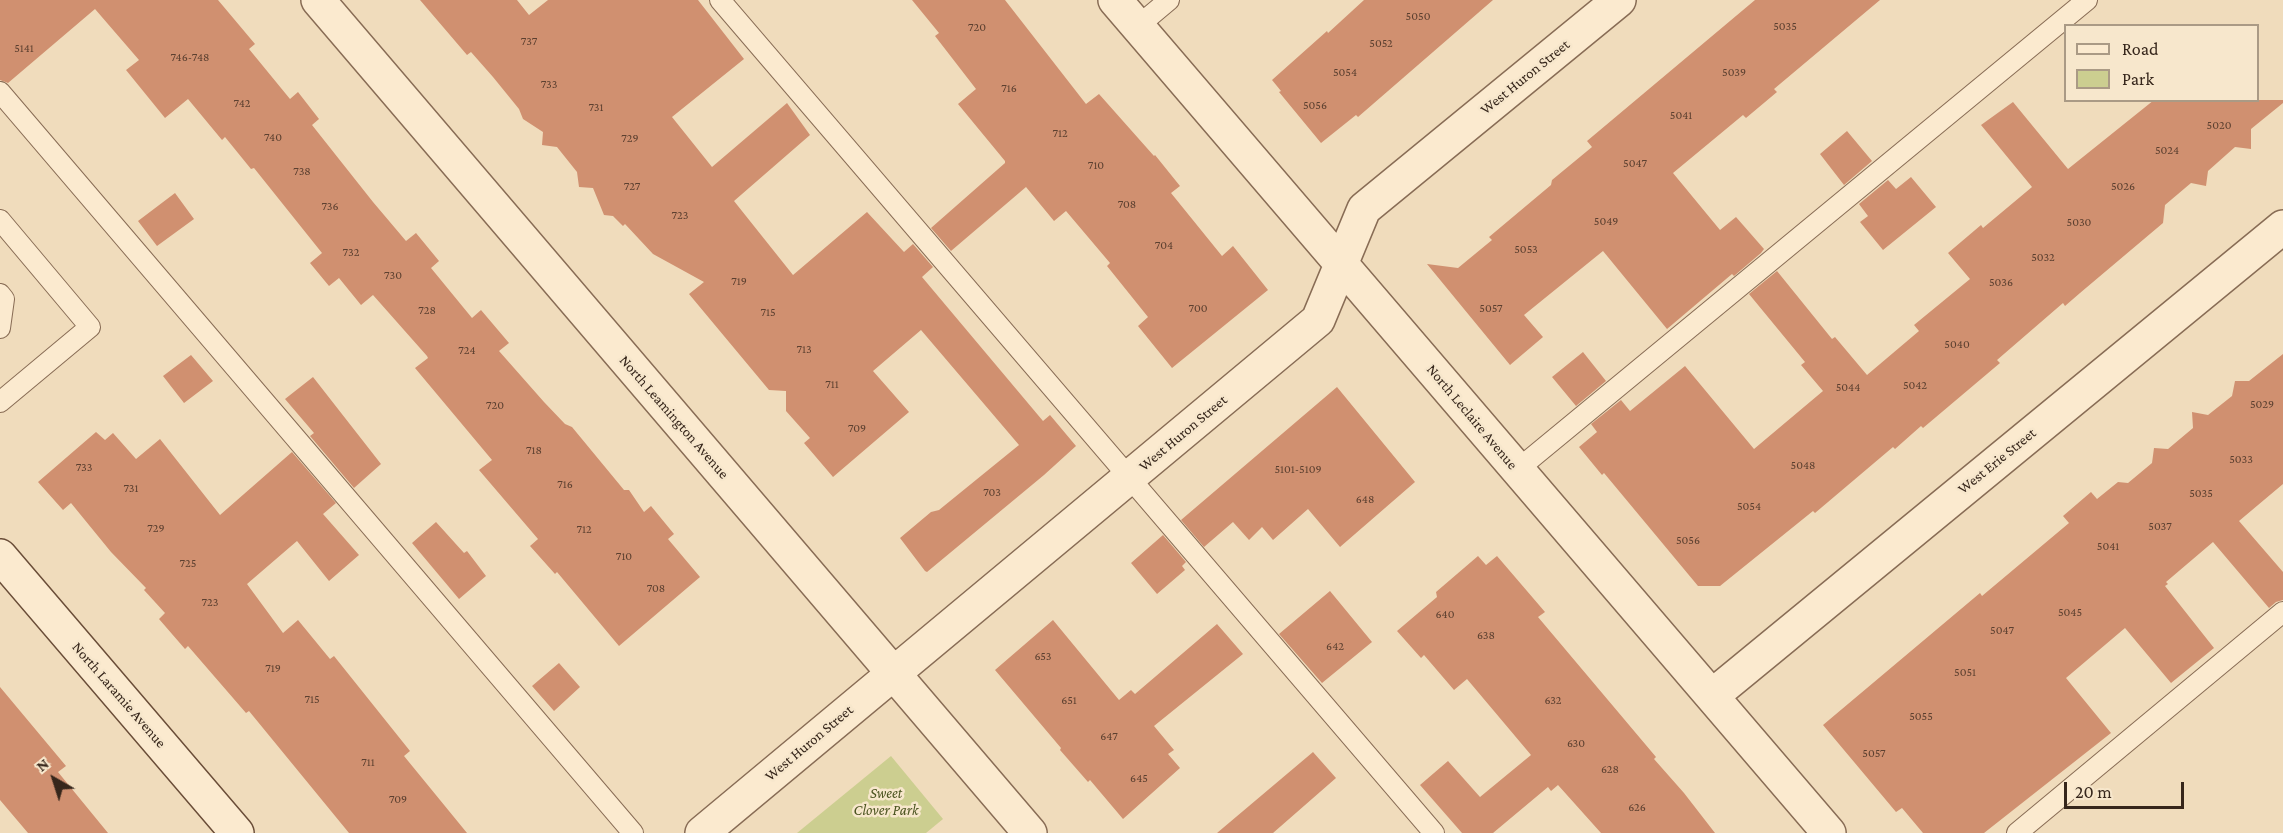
<!DOCTYPE html>
<html>
<head>
<meta charset="utf-8">
<style>
  body { margin:0 }
  #map { position:relative; width:2283px; height:833px; overflow:hidden; background:#f0dcbc; font-family:"Crimson Pro",serif }
  canvas { display:block }
  .legend { position:absolute; left:2064px; top:24px; width:195px; height:78px; box-sizing:border-box; background:#f7e7cc; border:2px solid #aa9a85; margin:0; padding:8px 10px; list-style:none; font-size:18px; color:#36261b }
  .legend li { display:flex; align-items:center; gap:12px; height:30px }
  .legend b { width:30px; border:2px solid #aa9a85 }
  .north { position:absolute; left:24px; top:749px; width:60px; height:60px; -webkit-text-stroke:4px #f7e7cc; paint-order:stroke; rotate:321deg; font-size:16px; font-weight:700; line-height:24px; text-align:center; color:#36261b }
  .north::after { content:''; display:block; margin:auto; width:21px; height:27px; background:#36261b; clip-path:polygon(50% 0,100% 100%,50% 72%,0 100%) }
  .scale { position:absolute; left:2064px; top:782px; width:120px; height:27px; box-sizing:border-box; border:3px solid #36261b; border-top:0; padding-left:8px; font-size:18px; line-height:21px; white-space:nowrap; color:#36261b; -webkit-text-stroke:4px #f7e7cc; paint-order:stroke }
</style>
</head>
<body>
<div id="map">
<canvas width="2283" height="833"></canvas>
<ul class="legend">
<li><b style="height:8px;background:#fbeacf"></b>Road</li>
<li><b style="height:16px;background:#ccce90"></b>Park</li>
</ul>
<div class="north">N</div>
<div class="scale">20 m</div>
</div>
<script>
const ctx = document.querySelector('canvas').getContext('2d');
ctx.lineJoin = 'round';
function fillPath(path, color) {
  ctx.fillStyle = color;
  ctx.fill(path, 'evenodd');
}
function toPath(rows) {
  const path = new Path2D();
  for (const r of rows) {
    path.moveTo(r[0], r[1]);
    for (let i = 2; i < r.length; i += 2) path.lineTo(r[i], r[i + 1]);
  }
  return path;
}
function trace(path, color, width, dash) {
  ctx.strokeStyle = color;
  ctx.lineWidth = width;
  ctx.lineCap = dash ? 'butt' : 'round';
  ctx.setLineDash(dash || []);
  ctx.stroke(path);
}
function drawText(font, color, halo, rows, align = 'center') {
  ctx.font = font + ' "Crimson Pro",serif';
  ctx.lineWidth = 5;
  ctx.setLineDash([]);
  ctx.textBaseline = 'middle';
  ctx.strokeStyle = halo;
  ctx.fillStyle = color;
  for (const [text, x, y, turn = 0] of rows) {
    ctx.save();
    ctx.translate(x, y);
    ctx.rotate((+turn || 0) * Math.PI / 180);
    ctx.textAlign = isNaN(turn) ? turn : align;
    if (halo) ctx.strokeText(text, 0, 0);
    ctx.fillText(text, 0, 0);
    ctx.restore();
  }
}
fillPath(toPath([
  [891,756,943,819,926,833,797,833]
]), '#ccce90');
fillPath(toPath([
  [0,0,218,0,255,44,249,49,290,99,298,92,319,119,312,125,373,202,406,241,416,233,439,261,431,268,472,318,481,310,509,343,499,351,544,402,565,424,572,427,624,490,629,490,644,512,651,506,674,534,668,539,700,577,619,646,557,572,555,574,530,546,538,539,479,470,492,460,415,368,428,358,427,356,373,295,361,305,339,278,329,286,310,263,322,253,254,168,251,169,225,137,222,140,188,99,165,118,126,70,139,60,95,9,8,83,0,80],
  [420,0,517,0,529,15,548,0,698,0,744,59,672,117,712,167,787,103,810,135,734,201,793,275,867,212,904,252,913,244,933,267,922,277,1043,421,1050,415,1076,446,1044,475,927,572,925,571,900,538,931,512,939,510,1019,445,921,330,873,371,909,412,833,477,804,443,810,438,786,411,786,391,769,390,689,294,704,282,653,254,625,224,623,226,613,216,604,215,593,188,579,187,577,172,557,147,542,145,543,132,523,119,519,109,493,77,471,52,467,55],
  [912,0,1005,0,1086,104,1099,94,1154,156,1155,155,1180,186,1171,193,1222,256,1233,246,1268,290,1172,368,1138,326,1148,317,1107,266,1110,263,1066,211,1054,221,1026,187,951,251,931,228,1005,163,1005,161,958,104,976,89,935,36,939,33],
  [1364,0,1493,0,1358,117,1356,115,1321,143,1279,92,1281,91,1272,80,1327,31,1328,33],
  [1755,0,1880,0,1774,89,1777,92,1746,118,1743,115,1673,173,1720,230,1736,217,1764,249,1761,253,1734,276,1732,274,1667,329,1603,251,1524,315,1543,337,1510,365,1427,264,1458,268,1492,240,1489,237,1551,185,1552,180,1592,147,1587,141],
  [2154,100,2283,100,2283,103,2251,129,2251,149,2235,147,2208,171,2206,186,2191,183,2165,205,2163,223,2080,293,2065,306,2063,303,1997,360,2000,363,1923,428,1921,426,1895,449,1893,447,1815,513,1813,511,1720,586,1698,586,1604,473,1602,475,1579,447,1597,432,1591,424,1621,400,1630,411,1685,366,1754,449,1823,391,1801,365,1805,362,1749,294,1777,271,1832,339,1835,337,1867,375,1919,331,1914,325,1970,279,1948,253,1981,225,1983,228,2032,187,1981,125,2013,102,2068,169],
  [1847,131,1872,161,1844,185,1820,154],
  [1911,177,1936,207,1883,250,1860,222,1868,216,1859,204,1888,180,1896,189],
  [175,193,194,219,157,246,138,221],
  [1583,352,1606,381,1576,406,1552,377],
  [2283,354,2283,484,2239,521,2283,572,2283,600,2276,602,2269,608,2213,542,2166,582,2168,584,2165,586,2214,648,2171,683,2125,628,2066,678,2111,733,1984,833,1923,833,1902,808,1896,812,1823,725,1980,593,1982,596,2069,523,2063,516,2091,492,2097,499,2118,482,2128,483,2152,463,2154,448,2168,449,2193,428,2192,412,2208,415,2232,396,2235,381,2249,381],
  [191,355,213,381,184,403,163,376],
  [313,377,381,464,354,488,310,436,314,433,285,399],
  [1337,387,1415,482,1340,547,1308,509,1273,540,1262,527,1249,540,1233,522,1204,547,1181,520],
  [96,432,105,440,113,433,136,459,160,439,220,515,292,452,336,503,323,514,359,555,329,581,297,541,247,584,283,633,298,620,330,659,334,656,410,751,404,756,467,833,349,833,249,711,246,713,188,646,185,649,159,619,165,613,144,590,146,588,111,552,71,503,63,510,38,482],
  [436,522,464,553,467,551,486,576,459,599,412,543],
  [1163,535,1186,562,1182,566,1185,570,1157,594,1131,563],
  [1478,556,1486,565,1497,556,1545,612,1538,617,1656,757,1654,759,1684,793,1715,833,1601,833,1558,785,1551,791,1548,787,1493,833,1462,833,1420,785,1448,761,1480,797,1531,755,1467,679,1454,690,1424,655,1421,658,1397,631,1437,597,1436,592],
  [1330,591,1372,642,1322,683,1279,634],
  [1053,620,1119,700,1131,690,1135,694,1217,624,1243,654,1154,726,1174,750,1168,754,1180,768,1123,819,1090,780,1088,782,1060,750,1061,748,995,670],
  [559,663,580,687,554,711,532,686],
  [0,687,66,766,58,772,108,833,28,833,0,800],
  [1313,752,1336,778,1273,833,1217,833]
]), '#d09070');
const lane = toPath([
  [720,0,1434,833],
  [1138,26,1169,0],
  [0,92,633,833],
  [0,220,90,327,0,402],
  [0,294,4,299,0,328],
  [1517,470,2087,0],
  [2017,833,2283,612]
]);
const street = toPath([
  [318,0,1030,833],
  [1115,0,1829,833],
  [1712,696,2283,227],
  [702,833,1318,320,1364,209,1619,0]
]);
const secondary = toPath([
  [0,556,237,833]
]);
trace(lane, '#886c55', 22);
trace(street, '#886c55', 36);
trace(secondary, '#6a4d38', 36);
trace(lane, '#fbeacf', 20);
trace(street, '#fbeacf', 33);
trace(secondary, '#fbeacf', 33);
drawText('12px', '#5c4030', null, [
  ["5050",1418,16],
  ["5035",1785,26],
  ["720",977,27],
  ["737",529,41],
  ["5052",1381,43],
  ["5141",24,48],
  ["746-748",190,57],
  ["5054",1345,72],
  ["5039",1734,72],
  ["733",549,84],
  ["716",1009,88],
  ["742",242,103],
  ["5056",1315,105],
  ["731",596,107],
  ["5041",1681,115],
  ["5020",2219,125],
  ["712",1060,133],
  ["740",273,137],
  ["729",630,138],
  ["5024",2167,150],
  ["5047",1635,163],
  ["710",1096,165],
  ["738",302,171],
  ["727",632,186],
  ["5026",2123,186],
  ["708",1127,204],
  ["736",330,206],
  ["723",680,215],
  ["5049",1606,221],
  ["5030",2079,222],
  ["704",1164,245],
  ["5053",1526,249],
  ["732",351,252],
  ["5032",2043,257],
  ["730",393,275],
  ["719",739,281],
  ["5036",2001,282],
  ["700",1198,308],
  ["5057",1491,308],
  ["728",427,310],
  ["715",768,312],
  ["5040",1957,344],
  ["713",804,349],
  ["724",467,350],
  ["711",832,384],
  ["5042",1915,385],
  ["5044",1848,387],
  ["5029",2262,404],
  ["720",495,405],
  ["709",857,428],
  ["718",534,450],
  ["5033",2241,459],
  ["5048",1803,465],
  ["733",84,467],
  ["5101-5109",1298,469],
  ["716",565,484],
  ["731",131,488],
  ["703",992,492],
  ["5035",2201,493],
  ["648",1365,499],
  ["5054",1749,506],
  ["5037",2160,526],
  ["729",156,528],
  ["712",584,529],
  ["5056",1688,540],
  ["5041",2108,546],
  ["710",624,556],
  ["725",188,563],
  ["708",656,588],
  ["723",210,602],
  ["5045",2070,612],
  ["640",1445,614],
  ["5047",2002,630],
  ["638",1486,635],
  ["642",1335,646],
  ["653",1043,656],
  ["719",273,668],
  ["5051",1965,672],
  ["715",312,699],
  ["651",1069,700],
  ["632",1553,700],
  ["5055",1921,716],
  ["647",1109,736],
  ["630",1576,743],
  ["5057",1874,753],
  ["711",368,762],
  ["628",1610,769],
  ["645",1139,778],
  ["709",398,799],
  ["626",1637,807]
]);
drawText('15px', '#36261b', '#f7e7cc', [
  ["West Huron Street",1525,77,-39],
  ["North Leamington Avenue",674,417,49],
  ["North Leclaire Avenue",1472,417,50],
  ["West Huron Street",1183,433,-40],
  ["West Erie Street",1997,461,-39],
  ["North Laramie Avenue",119,695,49],
  ["West Huron Street",809,743,-40]
]);
drawText('italic 15px', '#4b5420', '#f7e7cc', [
  ["Sweet",886,793],
  ["Clover Park",886,810]
]);
</script>
</body>
</html>
